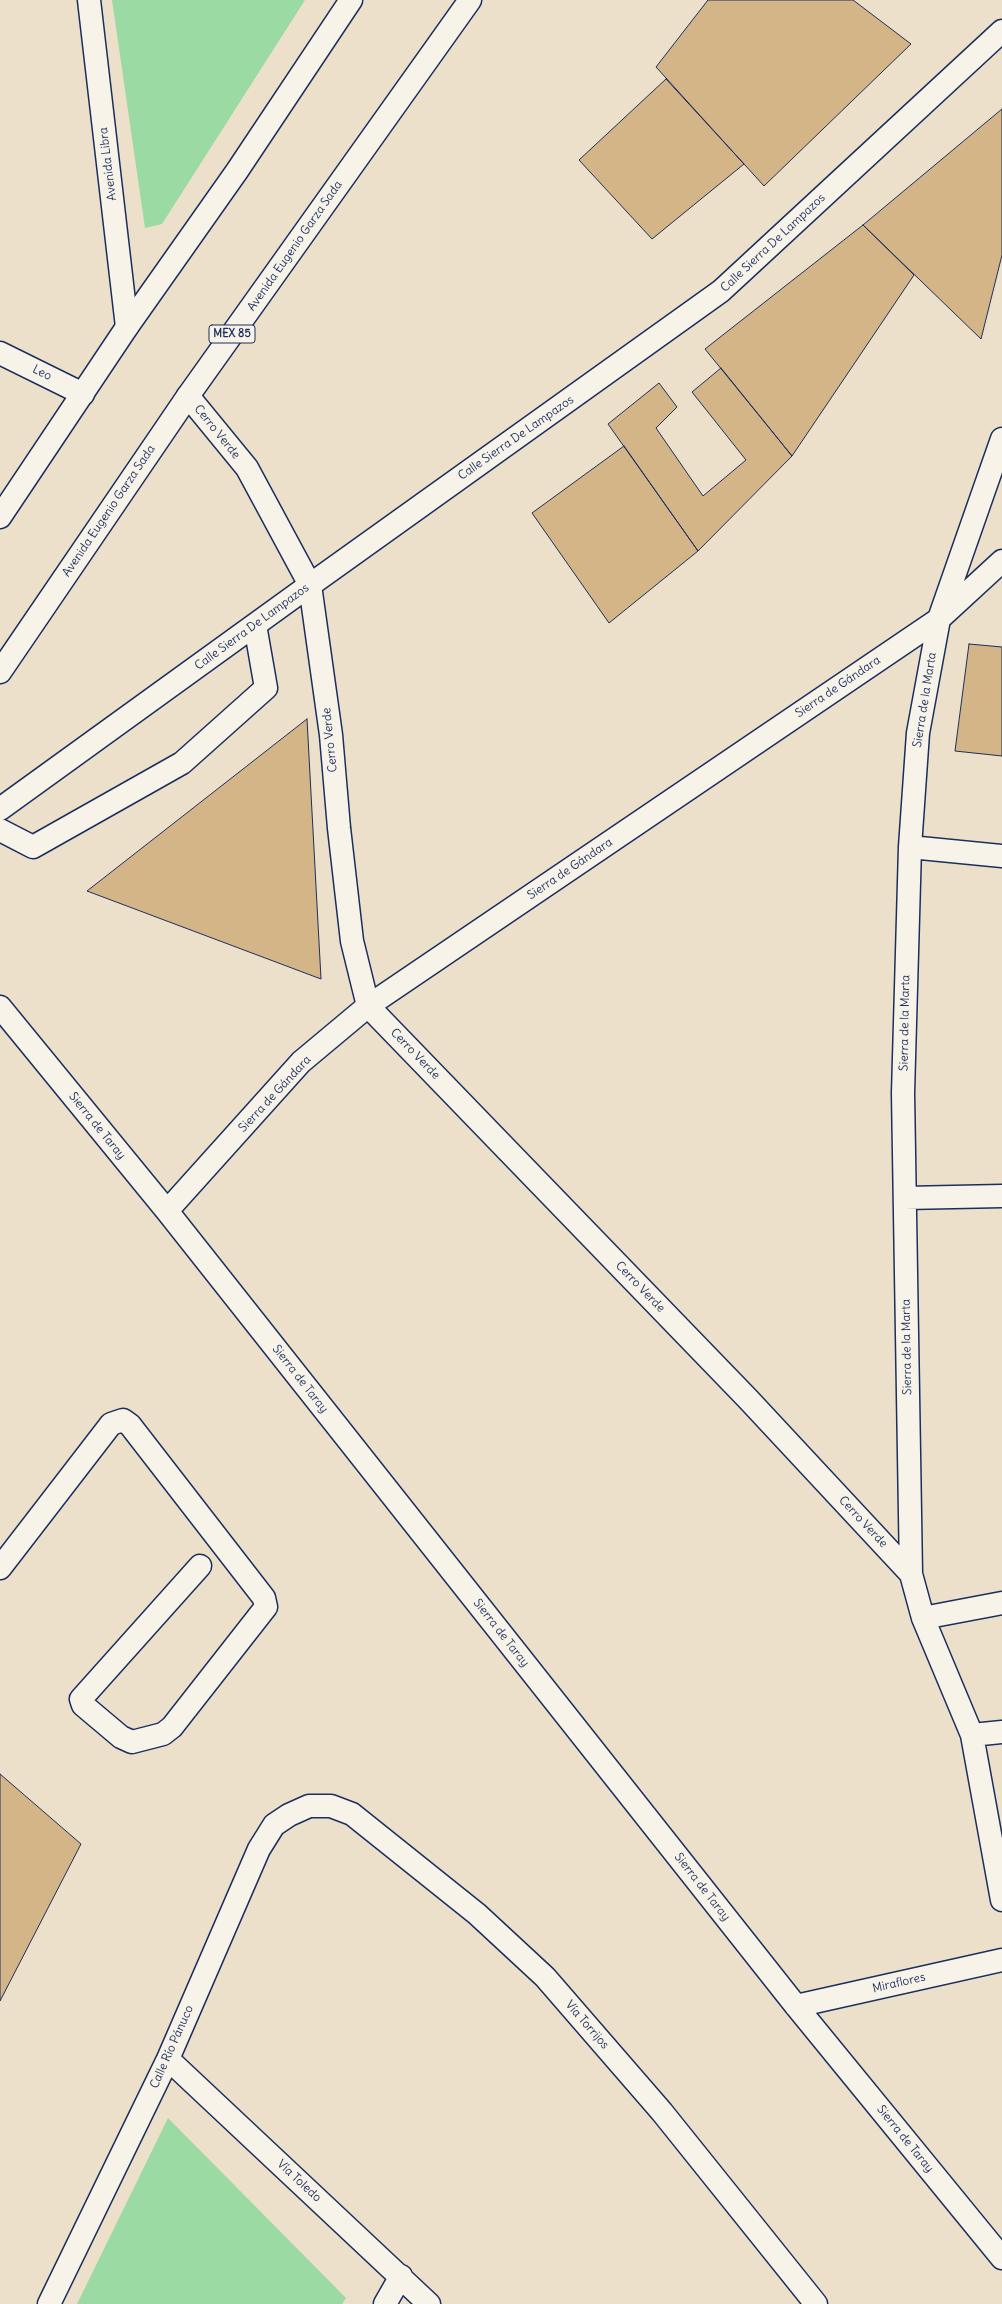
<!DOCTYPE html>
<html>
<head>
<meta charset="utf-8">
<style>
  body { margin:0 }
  canvas { display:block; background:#ece0cb }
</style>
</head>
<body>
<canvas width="1002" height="2304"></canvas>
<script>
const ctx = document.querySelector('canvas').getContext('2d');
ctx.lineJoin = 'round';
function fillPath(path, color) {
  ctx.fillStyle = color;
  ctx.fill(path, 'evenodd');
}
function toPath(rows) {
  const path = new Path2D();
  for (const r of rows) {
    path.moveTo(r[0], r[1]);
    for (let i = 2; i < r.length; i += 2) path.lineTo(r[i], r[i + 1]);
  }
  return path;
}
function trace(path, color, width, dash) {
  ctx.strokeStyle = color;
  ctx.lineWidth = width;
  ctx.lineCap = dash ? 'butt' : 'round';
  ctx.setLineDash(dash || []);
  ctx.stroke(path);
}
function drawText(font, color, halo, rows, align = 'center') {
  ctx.font = font + ' Delius,sans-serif';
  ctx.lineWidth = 3.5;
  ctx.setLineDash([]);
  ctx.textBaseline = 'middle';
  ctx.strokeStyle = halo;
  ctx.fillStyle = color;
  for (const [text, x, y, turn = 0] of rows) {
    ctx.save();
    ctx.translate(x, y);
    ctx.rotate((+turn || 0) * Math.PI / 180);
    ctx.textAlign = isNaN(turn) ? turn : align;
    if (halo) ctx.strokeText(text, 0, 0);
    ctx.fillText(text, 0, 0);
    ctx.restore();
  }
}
fillPath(toPath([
  [112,0,305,0,162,224,145,228],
  [168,2118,346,2298,342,2304,77,2304]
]), '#9bdaa3');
const building = toPath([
  [708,0,853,0,911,44,764,186,656,67,708,0],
  [666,79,744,164,652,239,579,160,666,79],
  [1002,109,1002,255,981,339,863,225,1002,109],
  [863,225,914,275,792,456,705,349,863,225],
  [721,368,792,456,698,551,608,424,659,383,677,407,656,428,703,496,746,460,692,392,721,368],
  [624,446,698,551,609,623,532,513,624,446],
  [969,644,1002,647,1002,756,955,751,969,644],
  [307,719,321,979,87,891,307,719],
  [0,1774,81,1844,0,2001,0,1774]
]);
fillPath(building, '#d3b587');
trace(building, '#1b2f5e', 1);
const minor = toPath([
  [89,0,127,327],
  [0,353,83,394],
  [188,396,247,468,310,585,331,735,339,828,352,941,368,1006,748,1399,911,1574],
  [1002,439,939,619,918,733,910,847,903,1093,911,1574,923,1618,972,1735,1002,1900],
  [0,809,310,585,721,291,1002,31],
  [0,830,33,847,182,763,266,688,255,625],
  [910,847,1002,856],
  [0,1007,167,1211,796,2006,1002,2258],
  [905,1198,1002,1196],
  [167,1211,301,1062,368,1006,939,619,1002,561],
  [0,1568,111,1424,123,1420,130,1425,264,1598,266,1607,172,1727,163,1734,132,1742,121,1737,83,1705,81,1699,200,1566],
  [923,1618,1002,1603],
  [972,1735,1002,1732],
  [796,2006,1002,1960],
  [168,2059,429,2304],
  [49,2304,168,2059,259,1849,274,1825,289,1815,309,1806,331,1806,352,1814,477,1914,545,1977,662,2112,816,2304],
  [385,2304,401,2276]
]);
const highway = toPath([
  [0,517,127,327,237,171,351,0],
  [0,672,188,396,470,0]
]);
trace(minor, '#1b2f5e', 25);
trace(highway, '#1b2f5e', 25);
trace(minor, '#f7f3e8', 22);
trace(highway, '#f7f3e8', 22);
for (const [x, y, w] of [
  [232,334,46]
]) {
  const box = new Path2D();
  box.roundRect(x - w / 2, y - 9, w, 18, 3);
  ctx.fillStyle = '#f7f3e8';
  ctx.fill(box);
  trace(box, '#1b2f5e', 1);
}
drawText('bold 11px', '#1b2f5e', null, [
  ["MEX 85",232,334]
]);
drawText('12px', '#1b2f5e', '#f7f3e8', [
  ["Avenida Libra",108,164,-97],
  ["Calle Sierra De Lampazos",773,243,-43],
  ["Avenida Eugenio Garza Sada",295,246,-55],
  ["Leo",42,373,26],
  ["Cerro Verde",217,432,51],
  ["Calle Sierra De Lampazos",516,438,-35],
  ["Avenida Eugenio Garza Sada",109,511,-56],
  ["Calle Sierra De Lampazos",252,627,-36],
  ["Sierra de Gándara",838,687,-34],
  ["Sierra de la Marta",925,700,-81],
  ["Cerro Verde",330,740,-96],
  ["Sierra de Gándara",570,869,-34],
  ["Sierra de la Marta",905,1023,-89],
  ["Cerro Verde",415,1054,46],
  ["Sierra de Gándara",275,1094,-47],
  ["Sierra de Taray",97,1126,51],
  ["Cerro Verde",640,1287,46],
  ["Sierra de la Marta",907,1347,-91],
  ["Sierra de Taray",300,1379,52],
  ["Cerro Verde",863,1522,47],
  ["Sierra de Taray",501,1633,52],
  ["Sierra de Taray",702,1887,52],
  ["Miraflores",899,1983,-13],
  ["Vía Torrijos",587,2025,49],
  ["Calle Río Pánuco",172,2047,-66],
  ["Sierra de Taray",905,2139,51],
  ["Vía Toledo",299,2181,43]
]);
</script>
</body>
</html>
